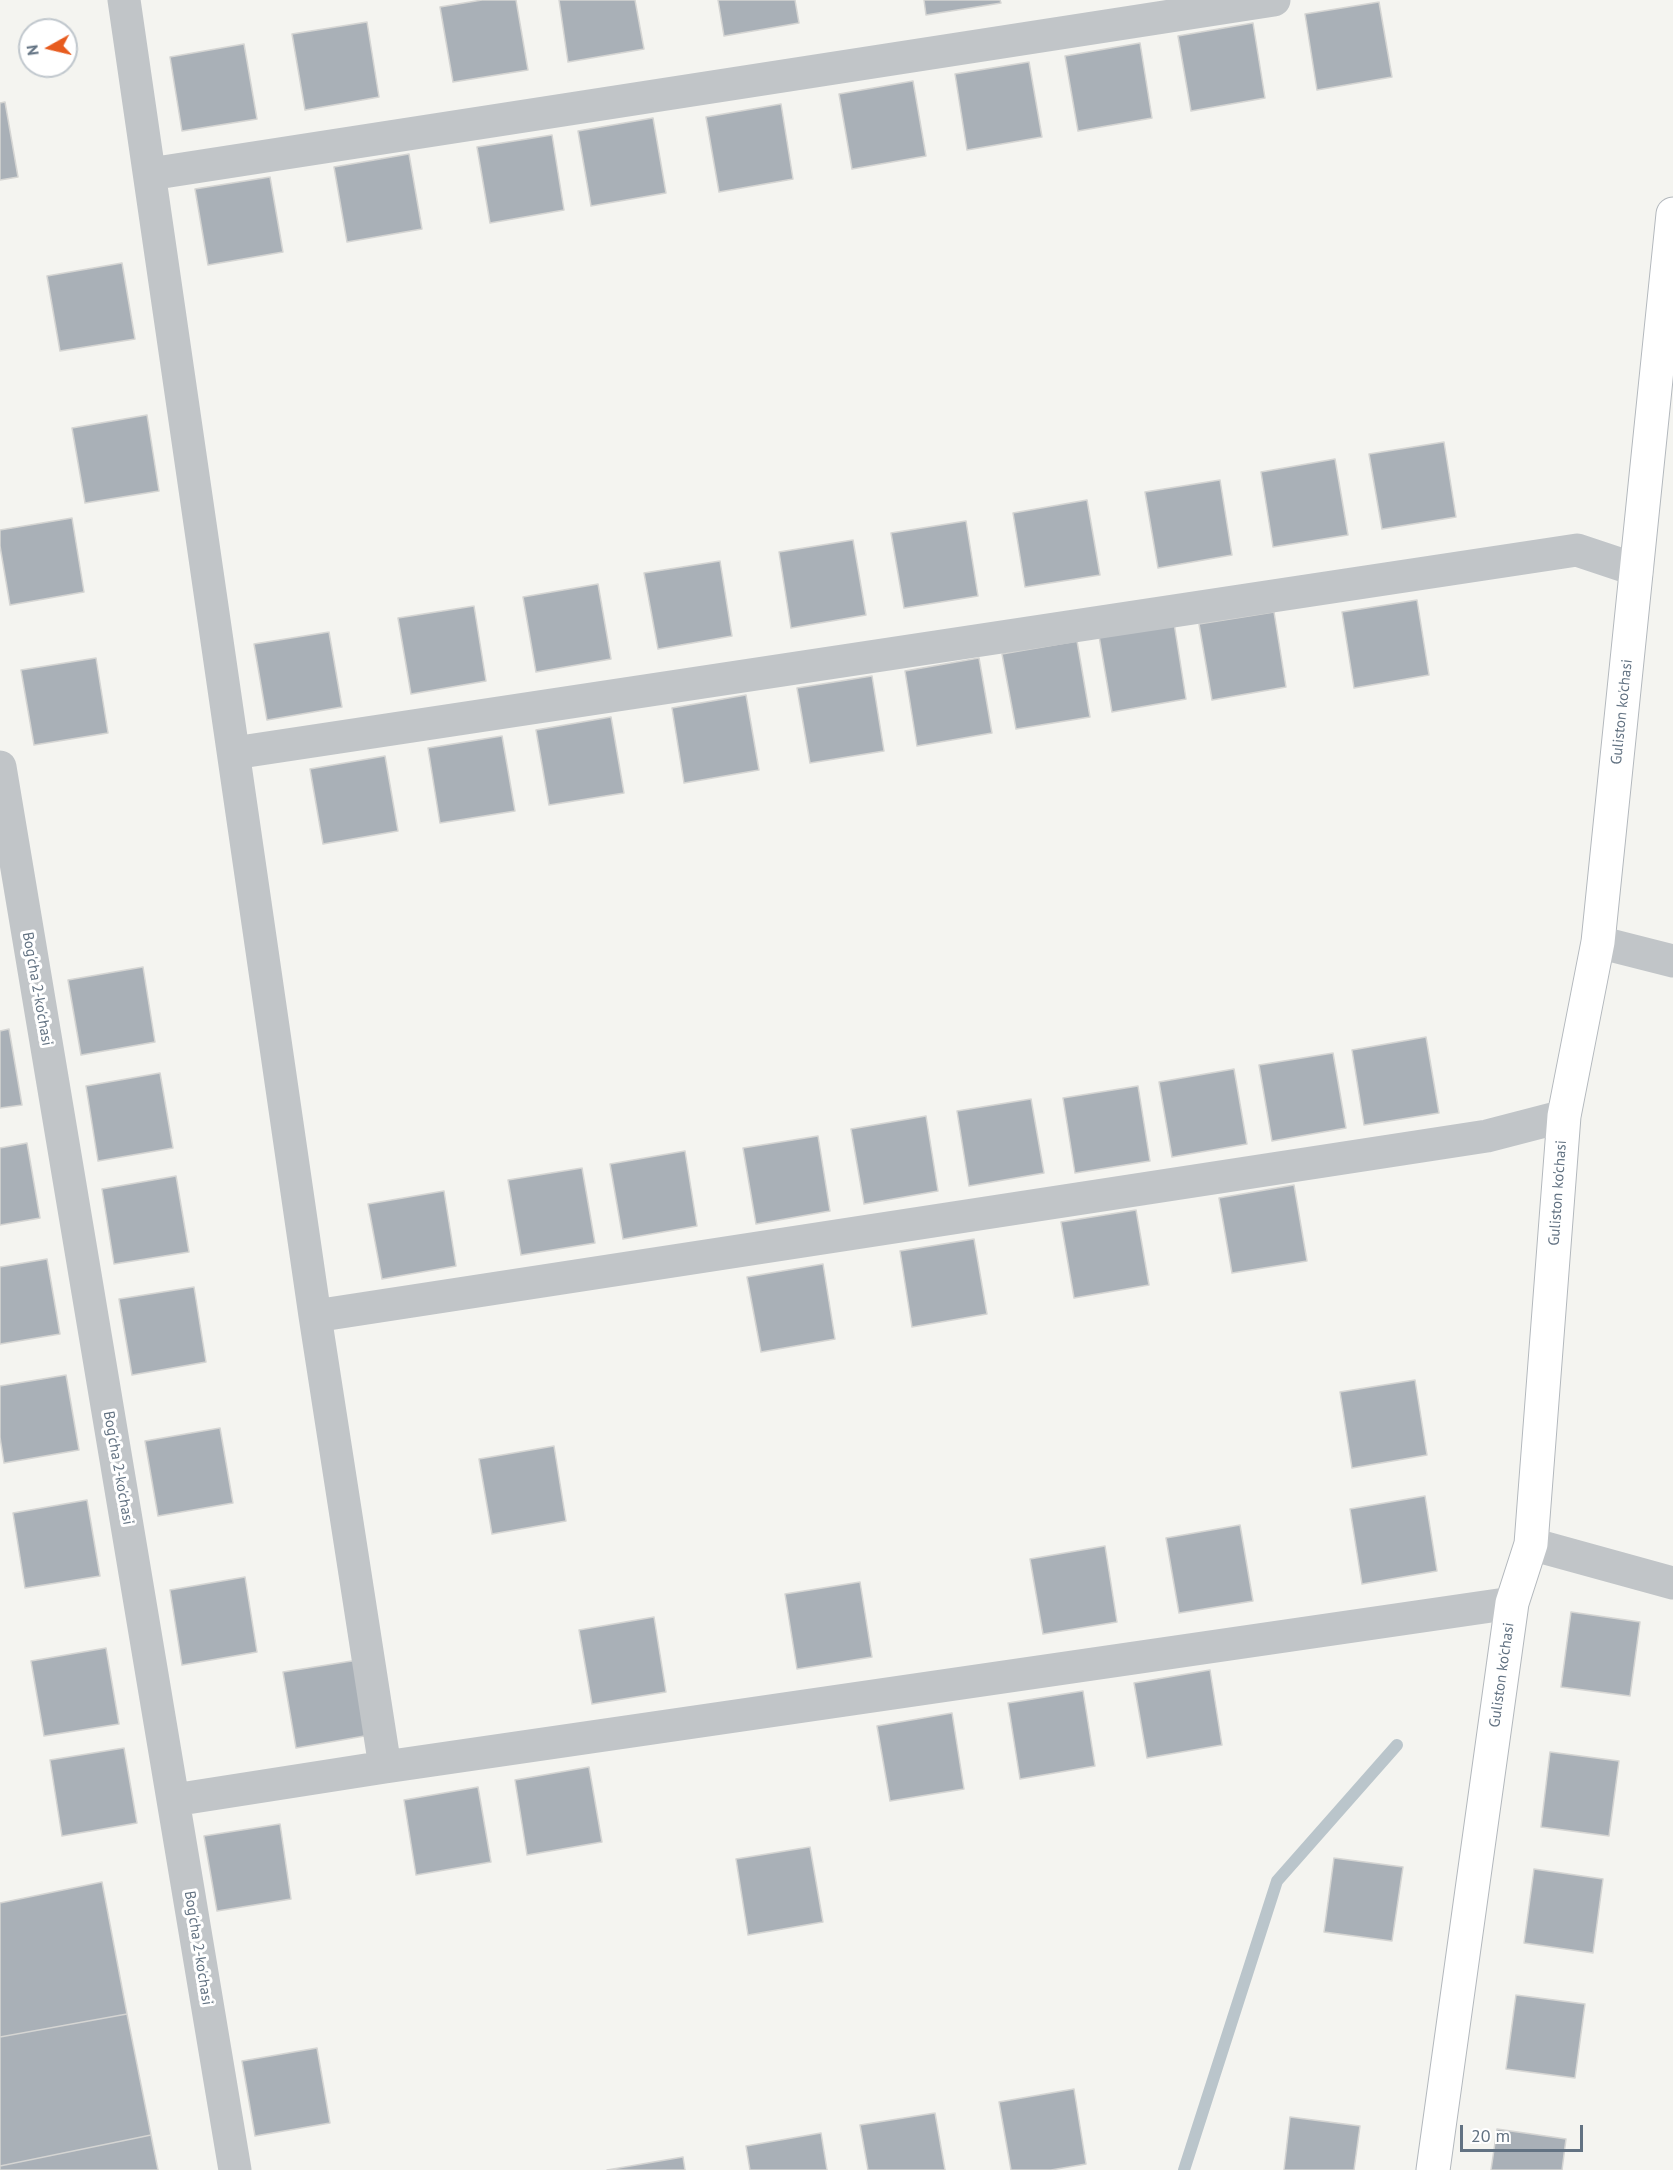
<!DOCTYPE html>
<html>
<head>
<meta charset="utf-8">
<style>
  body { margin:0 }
  #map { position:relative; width:1673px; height:2170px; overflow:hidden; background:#f4f4f0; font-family:"PT Sans",sans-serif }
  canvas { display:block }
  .north { position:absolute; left:18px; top:18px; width:60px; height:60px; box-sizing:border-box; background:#fff; border:2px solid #c0c7cd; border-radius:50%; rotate:262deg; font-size:16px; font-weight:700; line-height:24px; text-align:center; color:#627282 }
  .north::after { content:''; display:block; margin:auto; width:21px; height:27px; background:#e75b1e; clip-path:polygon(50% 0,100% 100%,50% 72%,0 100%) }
  .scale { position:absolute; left:1460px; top:2125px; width:123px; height:27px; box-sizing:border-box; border:3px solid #627282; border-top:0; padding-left:8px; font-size:18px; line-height:21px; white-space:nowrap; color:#627282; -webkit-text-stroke:4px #fff; paint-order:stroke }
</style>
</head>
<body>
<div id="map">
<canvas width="1673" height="2170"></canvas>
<div class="north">N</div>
<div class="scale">20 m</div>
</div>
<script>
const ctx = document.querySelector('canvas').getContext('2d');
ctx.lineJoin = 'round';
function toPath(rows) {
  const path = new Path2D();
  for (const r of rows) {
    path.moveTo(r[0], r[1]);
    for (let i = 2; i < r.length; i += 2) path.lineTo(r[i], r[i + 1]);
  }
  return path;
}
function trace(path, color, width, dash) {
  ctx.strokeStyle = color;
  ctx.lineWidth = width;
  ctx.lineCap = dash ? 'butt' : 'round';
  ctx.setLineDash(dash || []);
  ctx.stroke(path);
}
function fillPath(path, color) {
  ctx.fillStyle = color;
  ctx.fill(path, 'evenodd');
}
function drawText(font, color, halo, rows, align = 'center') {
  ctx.font = font + ' "PT Sans",sans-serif';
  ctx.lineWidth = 6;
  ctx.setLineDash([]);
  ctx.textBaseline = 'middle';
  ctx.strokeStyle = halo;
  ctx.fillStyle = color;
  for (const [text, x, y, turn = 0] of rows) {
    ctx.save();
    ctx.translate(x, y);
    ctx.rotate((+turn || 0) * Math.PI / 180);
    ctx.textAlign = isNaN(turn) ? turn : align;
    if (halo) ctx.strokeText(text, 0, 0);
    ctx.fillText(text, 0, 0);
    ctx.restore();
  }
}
trace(toPath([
  [1184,2170,1277,1881,1397,1745]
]), '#bac5cb', 12);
const building = toPath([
  [482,0,516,0,528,70,453,82,440,7,482,0],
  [559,0,635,0,644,49,568,62,559,0],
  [718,0,795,0,799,23,724,36,718,0],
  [924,0,1000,0,1001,3,926,15,924,0],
  [1379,2,1392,77,1317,90,1305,14,1379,2],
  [367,22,379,97,305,110,292,34,367,22],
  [1253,23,1265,98,1191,111,1178,36,1253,23],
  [1140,43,1152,118,1078,131,1065,56,1140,43],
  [244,44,257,119,182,131,170,57,244,44],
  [1029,62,1042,137,967,150,955,74,1029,62],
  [913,81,926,156,852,169,839,94,913,81],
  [5,102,18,177,0,180,0,103,5,102],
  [781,104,793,179,719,192,706,117,781,104],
  [653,118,666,193,591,206,578,131,653,118],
  [552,135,564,210,490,223,477,147,552,135],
  [409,154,422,229,347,242,334,167,409,154],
  [270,177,283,252,208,265,195,189,270,177],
  [122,263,135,339,60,351,47,276,122,263],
  [147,415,159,491,85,503,72,428,147,415],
  [1444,442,1456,517,1382,529,1369,454,1444,442],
  [1335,459,1348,535,1273,547,1261,472,1335,459],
  [1220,480,1232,555,1158,568,1145,492,1220,480],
  [1087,500,1100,575,1025,587,1013,513,1087,500],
  [72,518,84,592,10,605,0,546,0,530,72,518],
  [966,521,978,596,904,608,891,533,966,521],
  [853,540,866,615,791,628,779,552,853,540],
  [720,561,732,636,658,649,644,573,720,561],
  [598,584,611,659,536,672,523,597,598,584],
  [1417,600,1429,675,1354,688,1342,612,1417,600],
  [474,606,486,681,411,694,398,618,474,606],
  [1274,612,1286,687,1212,700,1199,624,1274,612],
  [1174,623,1186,699,1112,712,1099,636,1174,623],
  [329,632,342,707,267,720,254,644,329,632],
  [1077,641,1090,717,1016,729,1002,654,1077,641],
  [96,658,108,733,34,745,21,670,96,658],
  [979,658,992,733,917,746,905,671,979,658],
  [872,676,884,751,810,763,797,688,872,676],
  [746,695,759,770,684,783,672,708,746,695],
  [611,717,624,793,549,805,536,730,611,717],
  [502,736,515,811,440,823,428,748,502,736],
  [385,756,398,831,323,844,310,769,385,756],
  [143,967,155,1042,81,1055,68,980,143,967],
  [9,1029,22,1105,0,1108,0,1031,9,1029],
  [1426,1037,1439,1113,1364,1125,1352,1050,1426,1037],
  [1333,1053,1346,1128,1272,1141,1259,1065,1333,1053],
  [1234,1069,1247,1144,1172,1157,1159,1082,1234,1069],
  [160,1073,173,1148,98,1161,86,1086,160,1073],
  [1138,1086,1150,1161,1075,1173,1063,1098,1138,1086],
  [1031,1099,1044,1173,969,1186,957,1111,1031,1099],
  [926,1116,938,1191,864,1204,851,1129,926,1116],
  [818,1136,830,1211,756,1224,743,1148,818,1136],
  [27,1143,40,1218,0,1225,0,1148,27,1143],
  [685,1151,697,1226,623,1239,610,1164,685,1151],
  [582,1168,595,1243,521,1255,508,1180,582,1168],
  [176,1176,189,1252,114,1264,102,1189,176,1176],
  [1294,1185,1307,1261,1232,1273,1219,1198,1294,1185],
  [444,1191,456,1266,382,1279,368,1204,444,1191],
  [1136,1210,1149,1285,1074,1298,1061,1222,1136,1210],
  [974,1239,987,1314,912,1327,900,1251,974,1239],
  [47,1259,60,1334,0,1344,0,1267,47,1259],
  [823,1264,835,1339,761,1352,747,1277,823,1264],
  [194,1287,206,1362,132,1375,119,1299,194,1287],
  [66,1375,79,1450,4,1463,0,1437,0,1386,66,1375],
  [1415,1380,1427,1455,1352,1468,1340,1392,1415,1380],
  [220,1428,233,1503,158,1516,145,1441,220,1428],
  [554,1446,566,1521,492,1534,479,1459,554,1446],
  [1425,1496,1437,1571,1362,1584,1350,1509,1425,1496],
  [87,1500,100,1576,25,1588,13,1513,87,1500],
  [1240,1525,1253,1601,1179,1613,1166,1538,1240,1525],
  [1105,1546,1117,1622,1043,1634,1030,1559,1105,1546],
  [245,1577,257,1652,182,1665,170,1590,245,1577],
  [860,1582,872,1657,797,1669,785,1594,860,1582],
  [1571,1612,1640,1622,1630,1696,1561,1687,1571,1612],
  [654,1617,666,1692,592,1704,579,1630,654,1617],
  [106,1648,119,1724,44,1736,31,1661,106,1648],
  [358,1660,370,1735,296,1748,283,1672,358,1660],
  [1210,1670,1222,1745,1147,1758,1134,1683,1210,1670],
  [1083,1691,1095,1766,1020,1779,1008,1703,1083,1691],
  [952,1713,964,1789,890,1801,877,1726,952,1713],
  [124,1748,137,1823,62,1836,50,1760,124,1748],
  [1550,1752,1619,1761,1609,1836,1541,1827,1550,1752],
  [589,1767,602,1842,527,1855,515,1780,589,1767],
  [478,1787,491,1862,416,1875,404,1800,478,1787],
  [280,1824,291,1899,217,1911,204,1836,280,1824],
  [810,1847,823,1922,748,1935,736,1859,810,1847],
  [1334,1858,1403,1867,1392,1941,1324,1932,1334,1858],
  [1534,1869,1603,1879,1593,1953,1524,1943,1534,1869],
  [102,1882,127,2014,0,2037,0,1903,102,1882],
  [1516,1995,1585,2004,1575,2078,1506,2069,1516,1995],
  [127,2014,151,2135,0,2166,0,2037,127,2014],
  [317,2048,330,2123,255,2136,242,2061,317,2048],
  [1074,2089,1086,2164,1051,2170,1011,2170,999,2102,1074,2089],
  [935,2113,945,2170,868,2170,860,2125,935,2113],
  [1290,2117,1360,2126,1354,2170,1284,2170,1290,2117],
  [1497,2129,1566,2139,1562,2170,1491,2170,1497,2129],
  [821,2133,827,2170,750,2170,746,2146,821,2133],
  [151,2135,158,2170,0,2170,0,2166,151,2135],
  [683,2157,685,2170,607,2170,683,2157]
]);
fillPath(building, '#a9b0b7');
trace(building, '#d5d5d3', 1.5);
const secondary = toPath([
  [1433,2170,1512,1603,1531,1544,1564,1116,1598,942,1673,214]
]);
trace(secondary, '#b3b8bd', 35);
trace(toPath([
  [124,0,315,1316,385,1767],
  [150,174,1274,0],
  [234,753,1577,550,1637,570],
  [0,767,235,2170],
  [1598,942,1673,961],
  [315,1316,1487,1136,1564,1116],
  [1531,1544,1673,1583],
  [174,1800,385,1767,1512,1603]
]), '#c1c5c8', 33);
trace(secondary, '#fff', 33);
drawText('15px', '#627282', '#fff', [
  ["Guliston ko'chasi",1622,712,-84],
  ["Bog'cha 2-ko'chasi",37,989,80],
  ["Guliston ko'chasi",1558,1193,-86],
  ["Bog'cha 2-ko'chasi",118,1468,80],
  ["Guliston ko'chasi",1502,1675,-82],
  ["Bog'cha 2-ko'chasi",198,1948,81]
]);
</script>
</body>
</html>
